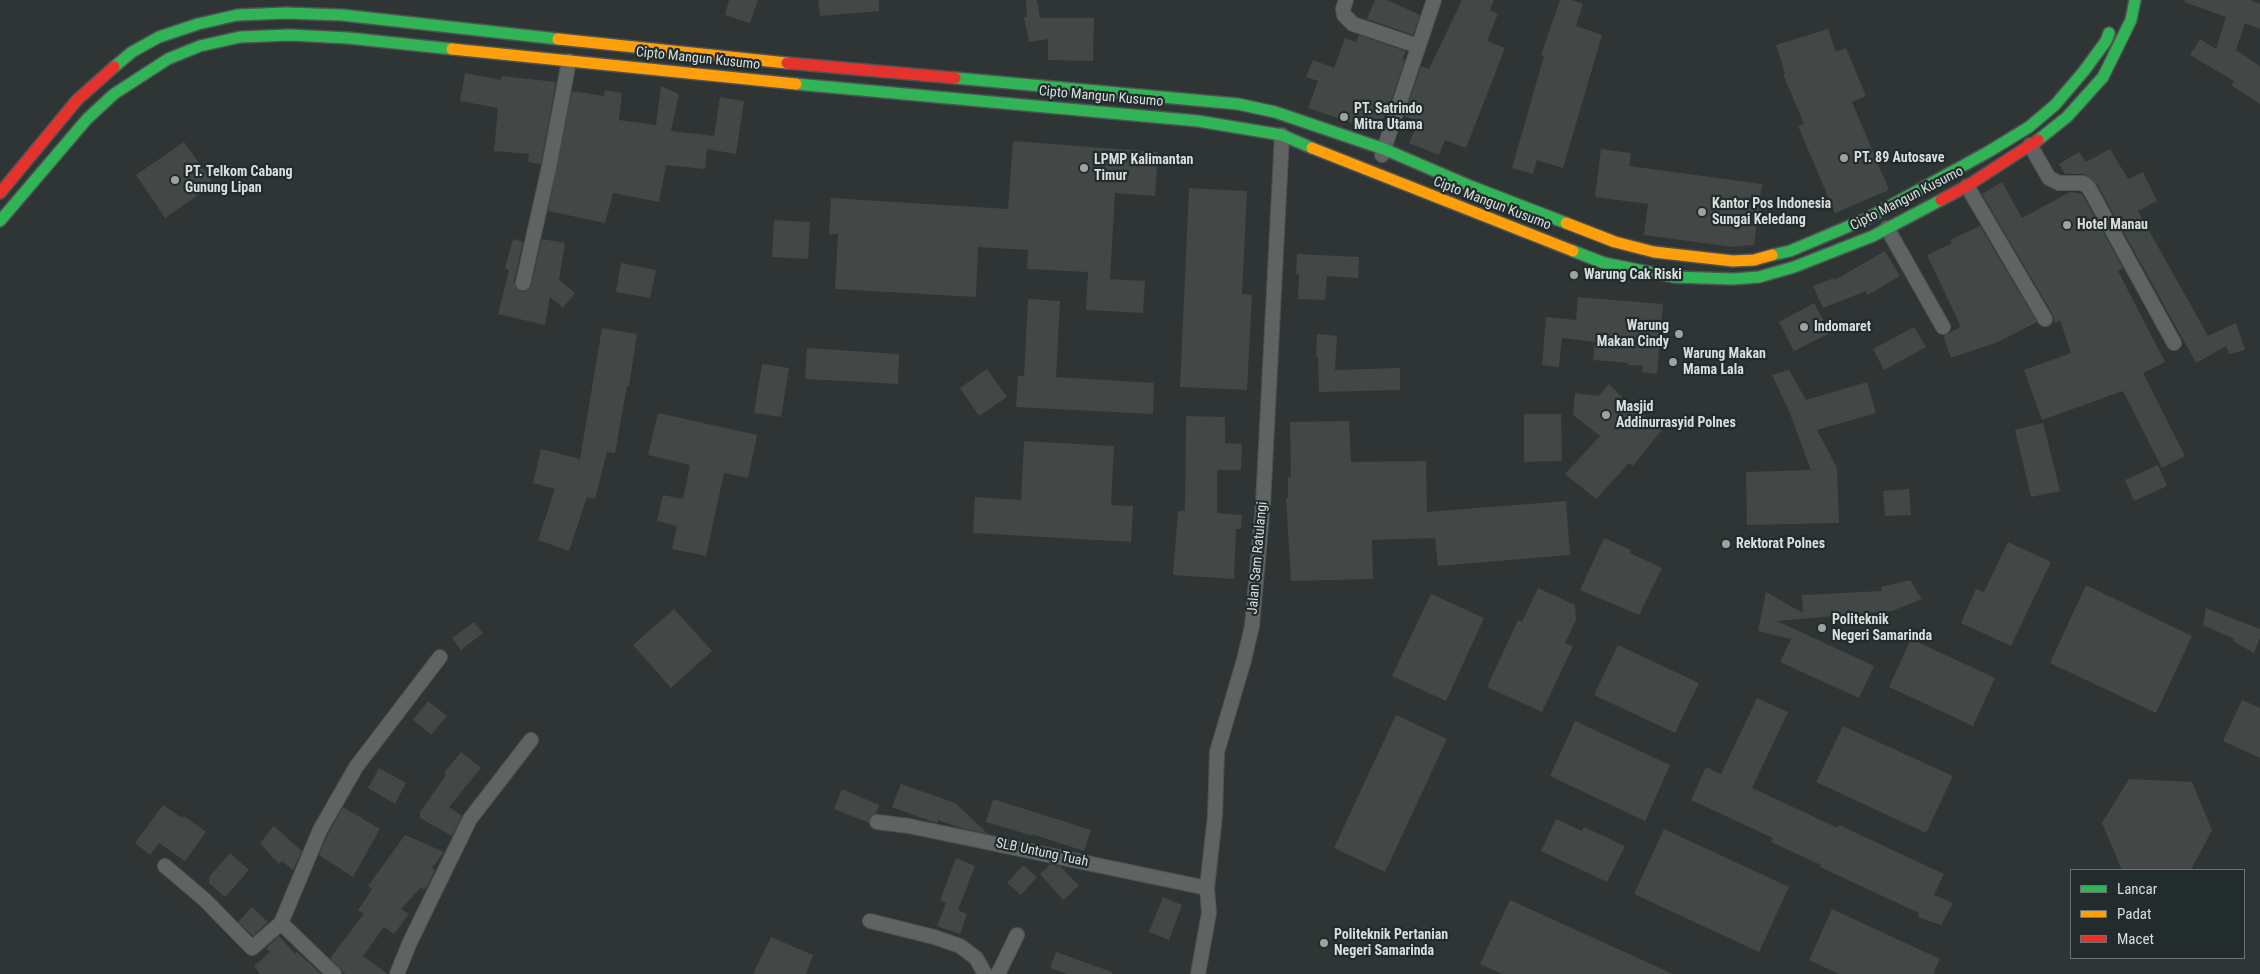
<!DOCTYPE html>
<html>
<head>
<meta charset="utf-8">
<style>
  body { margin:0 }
  #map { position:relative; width:2260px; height:974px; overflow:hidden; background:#2f3434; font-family:"Roboto Condensed",sans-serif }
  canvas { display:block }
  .legend { position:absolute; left:2070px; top:869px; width:175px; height:90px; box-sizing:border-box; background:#232c2c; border:1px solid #6c7473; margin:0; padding:6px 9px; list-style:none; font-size:15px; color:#d9dfde }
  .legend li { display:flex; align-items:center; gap:10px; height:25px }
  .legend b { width:25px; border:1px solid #6c7473 }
</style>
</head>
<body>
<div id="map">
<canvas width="2260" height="974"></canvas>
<ul class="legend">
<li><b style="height:6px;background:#30b455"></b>Lancar</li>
<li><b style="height:6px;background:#ff9f0a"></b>Padat</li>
<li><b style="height:6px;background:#e5322d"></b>Macet</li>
</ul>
</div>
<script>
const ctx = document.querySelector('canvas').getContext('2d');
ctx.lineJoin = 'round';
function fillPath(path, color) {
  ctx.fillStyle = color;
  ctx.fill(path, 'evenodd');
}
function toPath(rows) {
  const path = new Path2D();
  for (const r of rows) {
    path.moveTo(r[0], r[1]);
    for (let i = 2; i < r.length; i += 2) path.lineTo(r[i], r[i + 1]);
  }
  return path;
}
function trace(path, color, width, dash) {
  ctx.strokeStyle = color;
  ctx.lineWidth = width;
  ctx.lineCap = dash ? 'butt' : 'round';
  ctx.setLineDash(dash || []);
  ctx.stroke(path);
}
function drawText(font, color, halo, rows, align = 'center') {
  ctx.font = font + ' "Roboto Condensed",sans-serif';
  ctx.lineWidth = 4.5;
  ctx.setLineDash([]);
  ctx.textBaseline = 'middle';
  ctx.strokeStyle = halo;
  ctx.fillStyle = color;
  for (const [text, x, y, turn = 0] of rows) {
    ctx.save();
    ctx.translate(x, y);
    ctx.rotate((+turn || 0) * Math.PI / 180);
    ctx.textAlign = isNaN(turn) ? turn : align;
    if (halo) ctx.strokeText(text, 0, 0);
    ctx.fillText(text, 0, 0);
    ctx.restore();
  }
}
fillPath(toPath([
  [729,0,758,0,750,23,725,15],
  [818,0,879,0,879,11,820,16],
  [1026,0,1037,0,1040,18,1094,18,1093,61,1048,60,1048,39,1029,42,1024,17,1027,17],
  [1375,0,1387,0,1420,15,1413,35,1367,19],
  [1462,0,1494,0,1490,10,1498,14,1487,41,1505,48,1466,148,1445,140,1439,155,1409,143,1416,127,1410,125,1412,119,1404,116,1421,66,1429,69],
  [1560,0,1572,0,1583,4,1576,26,1602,35,1563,168,1537,160,1533,174,1512,168,1544,56,1541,55],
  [2185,0,2250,0,2260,4,2260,29,2245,23,2236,50,2260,66,2260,104,2231,85,2234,81,2190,55,2200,39,2216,49,2226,17,2184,2],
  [1828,29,1836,52,1846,48,1866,96,1852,102,1889,190,1835,213,1798,126,1804,124,1783,74,1785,73,1776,45],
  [1359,35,1406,51,1402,59,1405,60,1388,109,1387,109,1378,132,1308,108,1318,81,1306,77,1313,60,1334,68,1345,38,1356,42],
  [465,73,501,80,502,76,556,82,541,164,528,162,529,154,494,151,498,108,460,101],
  [661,86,679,94,671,131,714,136,720,97,744,101,736,154,707,149,705,169,666,165,659,202,613,193,605,223,548,211,572,91,604,96,605,90,622,93,619,120,656,125],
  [1013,141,1158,152,1155,196,1115,193,1110,279,1145,281,1143,313,1086,310,1088,272,1027,269,1028,250,978,247,976,297,835,289,838,234,829,234,831,198,1008,209],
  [184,142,214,184,165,218,136,175],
  [1601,149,1631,153,1629,166,1762,184,1754,245,1733,247,1644,235,1648,204,1595,197],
  [2110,149,2128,179,2143,172,2157,201,2138,211,2208,336,2236,323,2245,350,2229,354,2226,346,2196,363,2097,184,2084,174,2065,174,2059,164,2079,152,2086,162],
  [2002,182,2022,218,2070,192,2082,194,2123,268,2118,271,2165,362,2143,373,2185,456,2162,468,2123,391,2042,420,2024,370,2071,353,2060,320,2055,323,2053,315,1982,194],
  [1189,188,1247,191,1242,294,1252,295,1247,390,1180,387],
  [774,220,810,222,808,259,772,257],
  [1980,226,2037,322,1998,342,1951,358,1943,336,1961,327,1927,255,1952,243,1950,240],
  [513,239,523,242,514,282,517,289,522,292,526,291,531,285,542,239,565,243,559,280,575,293,563,308,550,297,545,325,498,314,509,270,505,268],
  [1885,251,1900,276,1868,295,1866,291,1823,308,1813,286,1834,278,1835,280],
  [1297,254,1359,257,1358,278,1327,276,1325,300,1298,299,1299,274,1296,274],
  [621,263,656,270,650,298,616,292],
  [1578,297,1663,304,1657,374,1642,372,1643,366,1628,365,1629,363,1593,360,1595,342,1562,338,1559,367,1542,365,1546,317,1576,320],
  [1028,299,1060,301,1056,377,1154,383,1153,414,1016,407,1018,376,1024,376],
  [1814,303,1830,333,1794,351,1779,322],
  [1914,327,1926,347,1884,370,1873,349],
  [602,328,637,334,629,386,627,386,615,453,607,452,595,499,587,497,569,551,538,540,555,489,533,483,541,449,580,459],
  [1317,334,1337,336,1335,370,1400,368,1400,390,1319,392,1318,357,1316,357],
  [807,348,899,354,898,384,805,379],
  [762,364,789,368,781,417,754,413],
  [987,369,1007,397,979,416,960,388],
  [1789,370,1806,400,1867,382,1876,413,1817,430,1837,468,1839,523,1747,525,1746,472,1811,470,1789,411,1772,375],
  [1609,384,1639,415,1639,412,1664,427,1633,466,1629,463,1596,499,1565,474,1600,436,1573,415,1575,393,1599,396],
  [658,413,757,435,748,478,724,473,706,556,672,549,677,526,657,521,663,495,683,499,690,465,648,455],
  [1524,414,1561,414,1562,461,1524,462],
  [1186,416,1225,417,1225,443,1242,444,1241,470,1217,470,1217,513,1242,515,1241,529,1236,529,1234,579,1173,575,1178,511,1185,511],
  [1349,421,1351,462,1426,461,1427,512,1566,501,1570,555,1438,566,1435,538,1372,540,1373,579,1291,581,1286,498,1288,498,1288,477,1291,477,1290,422],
  [2043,423,2060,491,2031,497,2015,430],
  [1024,441,1114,446,1111,505,1133,506,1131,542,973,533,975,497,1021,500],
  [2158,465,2167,486,2134,501,2125,480],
  [1909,489,1911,515,1885,516,1883,491],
  [1604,538,1631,550,1630,553,1662,568,1639,615,1580,590],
  [2008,542,2051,562,2011,646,1961,623,1976,589,1984,592],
  [1910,580,1922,599,1892,611,1777,621,1874,666,1859,698,1780,662,1791,639,1758,631,1766,592,1803,613,1802,595,1882,591,1881,587],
  [2086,585,2192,636,2156,713,2050,663],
  [1538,588,1575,605,1576,620,1565,643,1573,646,1542,712,1487,687,1518,620,1522,622],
  [1431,594,1484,618,1446,701,1392,676],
  [2206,608,2260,629,2260,638,2254,653,2233,641,2234,639,2203,625],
  [674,609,712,651,671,688,633,645],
  [474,622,483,633,461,650,452,638],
  [1911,639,1995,678,1973,726,1889,687],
  [1618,645,1699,683,1675,733,1594,695],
  [1757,698,1788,712,1752,788,1838,828,1839,825,1944,874,1934,895,1953,903,1941,925,1918,917,1919,913,1820,867,1821,865,1771,842,1773,838,1691,800,1706,767,1721,774],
  [2242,700,2260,708,2260,758,2223,741],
  [428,701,447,716,431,735,413,720],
  [1396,715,1447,739,1385,872,1334,848],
  [1575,721,1670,765,1645,821,1550,776],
  [1843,726,1953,776,1926,833,1816,782],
  [461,752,481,768,449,807,462,816,452,836,420,818,420,812,446,775,444,773],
  [379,768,406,783,395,804,368,788],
  [2129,779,2192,782,2212,830,2191,870,2122,870,2102,823],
  [901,784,955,803,988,834,961,828,938,820,937,823,930,821,892,807],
  [842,789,879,805,876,814,870,817,869,823,834,809],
  [993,799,1091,830,1084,851,1032,834,1033,836,986,822],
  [163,805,182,818,184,816,206,832,185,861,159,843,150,855,135,843],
  [343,807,380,829,353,877,319,855,328,834],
  [1556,819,1582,831,1584,827,1625,846,1607,882,1541,851],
  [274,826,302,851,293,870,282,861,279,864,260,843],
  [1664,829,1789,887,1759,952,1634,894],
  [405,835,444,852,432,868,435,870,428,885,424,890,421,887,401,909,409,914,394,934,384,927,363,956,388,974,345,974,330,958,364,914,358,910,372,889,368,886],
  [230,853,249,870,225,897,209,883,209,877],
  [956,858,975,866,958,910,967,914,960,934,937,926,946,903,940,900],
  [1051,864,1061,867,1079,886,1063,900,1040,874],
  [1023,865,1037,877,1021,895,1007,883],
  [1163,897,1182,905,1169,940,1149,932],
  [1510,900,1673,974,1502,974,1480,964],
  [252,907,268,922,253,936,238,922],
  [1832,909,1940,959,1933,974,1839,974,1809,960],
  [279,936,295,954,297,952,321,974,260,974,254,966,270,952,266,948],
  [771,937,813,955,806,974,753,974],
  [1056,952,1112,972,1112,974,1067,974,1050,968]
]), '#434847');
const street = toPath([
  [1346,0,1343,9,1344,15,1353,24,1418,46],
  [2030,145,2049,178,2059,183,2083,183,2089,188,2174,343],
  [1382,155,1434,0],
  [1967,186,2045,319],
  [1887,228,1943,327],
  [523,283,549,167,569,61],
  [877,822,909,826,1207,888],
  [165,866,205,900,252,948,281,923,320,830,356,767,440,657],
  [870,921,934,937,960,946,976,958,985,974],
  [281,923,334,974],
  [397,974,410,942,470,819,531,740],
  [998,974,1017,935],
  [1198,974,1209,913,1207,888,1215,816,1217,752,1244,660,1252,626,1263,504,1282,135]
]);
const fast = toPath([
  [114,67,132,52,159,37,198,24,237,15,286,13,342,15,558,39],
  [955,78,1238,104,1275,112,1384,149,1470,186,1566,223],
  [796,84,1198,121,1282,135,1312,148],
  [2038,140,2067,117,2103,77,2131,20,2135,0],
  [0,221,87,119,114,94,168,59,200,46,240,37,290,35,348,38,452,49],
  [1573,251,1604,263,1674,277,1733,279,1759,277,1794,267,1873,236,1941,200],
  [1772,255,1790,251,1866,219,1988,152,2029,127,2055,105,2084,71,2106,41,2109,33]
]);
const slow = toPath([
  [558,39,787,63],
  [452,49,796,84],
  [1312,148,1573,251],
  [1566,223,1615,242,1654,252,1733,261,1754,260,1772,255]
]);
const jam = toPath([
  [787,63,955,78],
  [0,193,77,100,114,67],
  [1941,200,1967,186,2038,140]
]);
trace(street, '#4e5252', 16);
trace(fast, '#4e5252', 14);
trace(slow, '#4e5252', 14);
trace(jam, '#4e5252', 14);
trace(street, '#5f6362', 14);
trace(fast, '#30b455', 11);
trace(slow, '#ff9f0a', 11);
trace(jam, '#e5322d', 11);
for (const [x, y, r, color] of [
  [1344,117,5,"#9ea3a2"],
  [1844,158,5,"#9ea3a2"],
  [1084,168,5,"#9ea3a2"],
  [175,180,5,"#9ea3a2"],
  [1702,212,5,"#9ea3a2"],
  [2067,225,5,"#9ea3a2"],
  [1574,275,5,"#9ea3a2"],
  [1804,327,5,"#9ea3a2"],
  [1679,334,5,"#9ea3a2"],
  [1673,362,5,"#9ea3a2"],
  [1606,415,5,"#9ea3a2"],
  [1726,544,5,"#9ea3a2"],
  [1822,628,5,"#9ea3a2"],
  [1324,943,5,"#9ea3a2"]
]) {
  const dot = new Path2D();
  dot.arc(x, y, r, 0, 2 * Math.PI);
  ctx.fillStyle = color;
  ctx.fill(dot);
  trace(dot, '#232c2c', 2);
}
drawText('14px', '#d9dfde', '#232c2c', [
  ["Cipto Mangun Kusumo",698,59,6],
  ["Cipto Mangun Kusumo",1101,97,5],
  ["Cipto Mangun Kusumo",1907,199,-27],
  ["Cipto Mangun Kusumo",1492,204,21],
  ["Jalan Sam Ratulangi",1258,558,-85],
  ["SLB Untung Tuah",1042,853,12]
]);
drawText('bold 14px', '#d9dfde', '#232c2c', [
  ["PT. Satrindo",1354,109],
  ["Mitra Utama",1354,125],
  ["PT. 89 Autosave",1854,158],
  ["LPMP Kalimantan",1094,160],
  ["Timur",1094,176],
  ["PT. Telkom Cabang",185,172],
  ["Gunung Lipan",185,188],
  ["Kantor Pos Indonesia",1712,204],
  ["Sungai Keledang",1712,220],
  ["Hotel Manau",2077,225],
  ["Warung Cak Riski",1584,275],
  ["Warung",1669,326,"right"],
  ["Makan Cindy",1669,342,"right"],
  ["Indomaret",1814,327],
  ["Warung Makan",1683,354],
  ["Mama Lala",1683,370],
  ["Masjid",1616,407],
  ["Addinurrasyid Polnes",1616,423],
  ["Rektorat Polnes",1736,544],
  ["Politeknik",1832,620],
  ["Negeri Samarinda",1832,636],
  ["Politeknik Pertanian",1334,935],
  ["Negeri Samarinda",1334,951]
], 'left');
</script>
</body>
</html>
